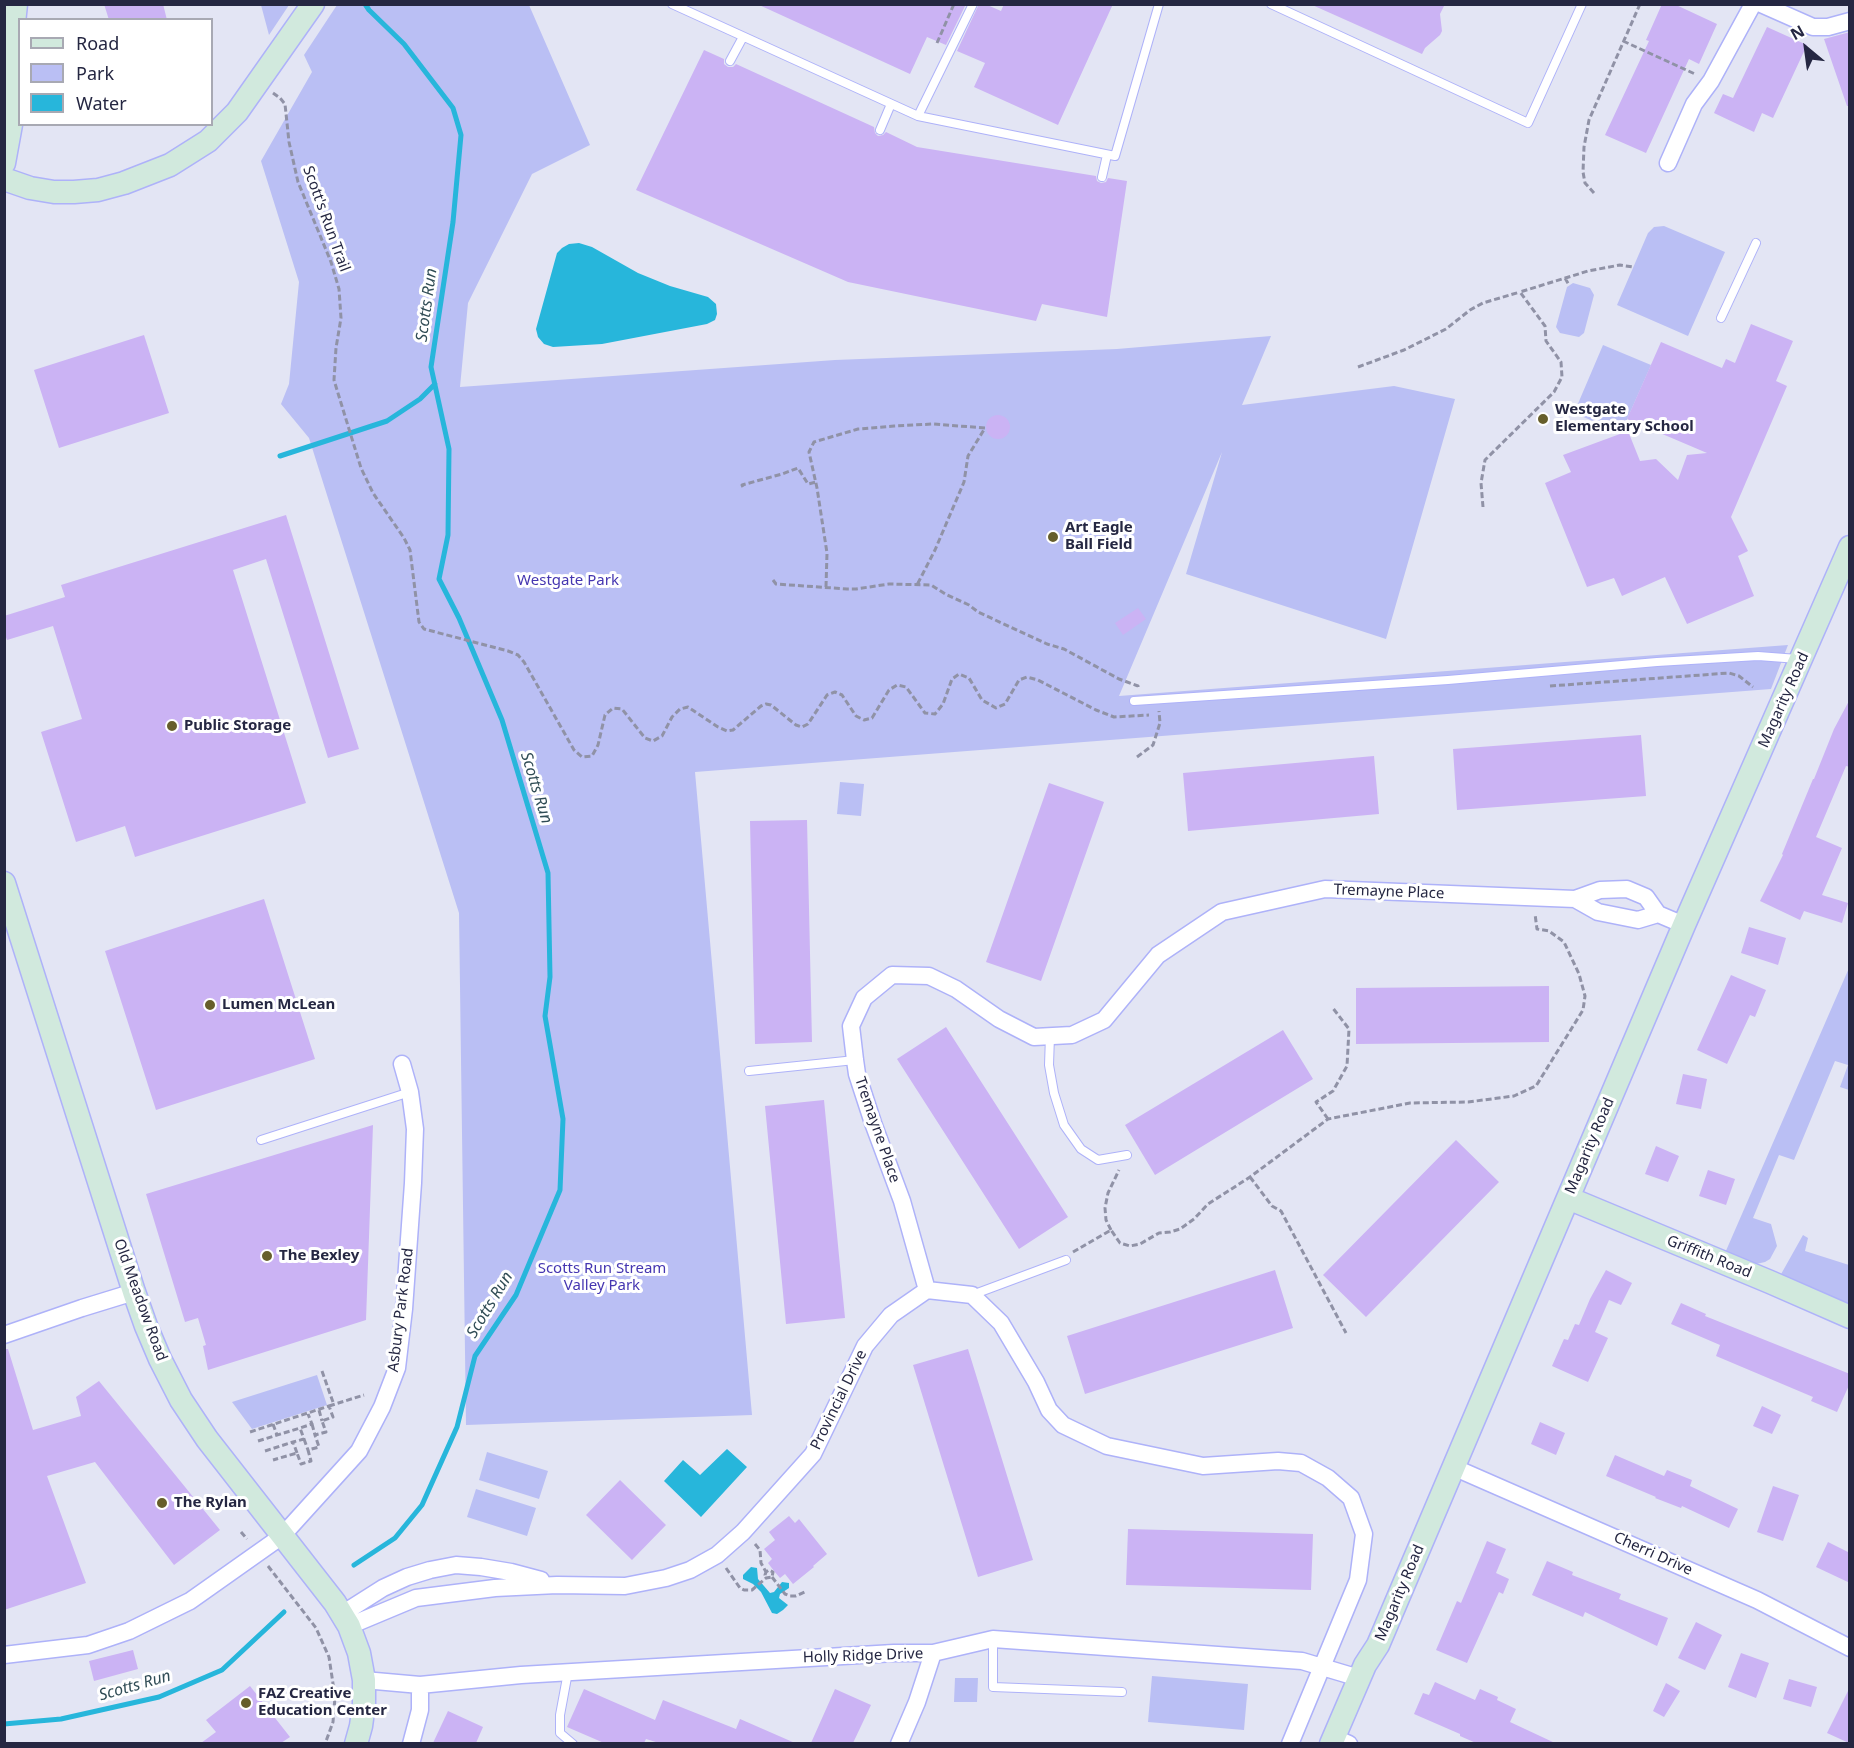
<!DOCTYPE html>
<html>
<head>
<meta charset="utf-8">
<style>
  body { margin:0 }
  #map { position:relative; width:1854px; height:1748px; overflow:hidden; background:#e3e5f4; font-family:"Noto Sans",sans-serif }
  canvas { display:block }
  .frame { position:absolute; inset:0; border:6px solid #252742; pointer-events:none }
  .legend { position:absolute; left:18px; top:18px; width:195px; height:108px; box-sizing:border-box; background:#fff; border:2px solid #a8a9b3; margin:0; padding:8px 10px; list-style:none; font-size:18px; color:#252742 }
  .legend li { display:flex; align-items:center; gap:12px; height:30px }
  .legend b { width:30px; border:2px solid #a8a9b3 }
  .north { position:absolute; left:1776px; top:18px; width:60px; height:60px; -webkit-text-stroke:4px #fff; paint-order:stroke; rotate:331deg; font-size:16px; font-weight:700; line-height:24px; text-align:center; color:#252742 }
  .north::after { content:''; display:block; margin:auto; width:21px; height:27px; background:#252742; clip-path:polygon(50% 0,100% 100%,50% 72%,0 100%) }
</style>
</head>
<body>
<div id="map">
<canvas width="1854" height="1748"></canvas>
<div class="frame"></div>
<ul class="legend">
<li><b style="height:8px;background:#d1e9dd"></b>Road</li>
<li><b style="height:16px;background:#babff4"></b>Park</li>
<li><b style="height:16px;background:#27b6db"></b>Water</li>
</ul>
<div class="north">N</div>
</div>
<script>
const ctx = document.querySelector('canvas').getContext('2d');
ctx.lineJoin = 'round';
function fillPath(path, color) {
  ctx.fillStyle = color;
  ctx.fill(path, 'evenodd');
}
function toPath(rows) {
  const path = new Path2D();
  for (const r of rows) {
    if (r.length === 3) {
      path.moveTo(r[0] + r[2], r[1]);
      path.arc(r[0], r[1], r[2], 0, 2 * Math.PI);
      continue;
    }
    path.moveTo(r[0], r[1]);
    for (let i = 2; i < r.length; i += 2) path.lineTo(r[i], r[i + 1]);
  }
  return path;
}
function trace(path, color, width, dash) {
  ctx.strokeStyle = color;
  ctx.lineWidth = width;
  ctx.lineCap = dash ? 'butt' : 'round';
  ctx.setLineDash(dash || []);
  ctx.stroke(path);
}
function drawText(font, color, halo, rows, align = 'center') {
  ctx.font = font + ' "Noto Sans",sans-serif';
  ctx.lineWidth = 6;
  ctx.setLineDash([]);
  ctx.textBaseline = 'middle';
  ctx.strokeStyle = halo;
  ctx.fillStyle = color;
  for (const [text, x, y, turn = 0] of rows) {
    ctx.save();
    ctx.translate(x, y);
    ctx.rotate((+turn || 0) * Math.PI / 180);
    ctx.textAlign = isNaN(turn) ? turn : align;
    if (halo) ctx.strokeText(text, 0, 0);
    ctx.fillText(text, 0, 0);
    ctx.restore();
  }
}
fillPath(toPath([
  [261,5,289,5,269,35],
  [337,5,529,5,590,145,532,174,468,303,460,387,835,360,1117,349,1271,336,1242,405,1394,386,1455,399,1386,639,1186,574,1222,452,1119,696,1788,645,1771,689,695,772,752,1415,466,1425,459,913,309,438,281,404,289,384,299,282,261,161,312,72,304,55],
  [1664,226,1725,252,1688,336,1617,305,1648,233,1654,227],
  [1573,283,1590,288,1594,295,1584,333,1579,337,1560,333,1556,327,1567,287],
  [1603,345,1651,365,1621,433,1574,413],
  [840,782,864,784,861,816,837,814],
  [1849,968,1849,1090,1840,1087,1848,1065,1835,1061,1794,1160,1779,1155,1753,1218,1771,1224,1777,1246,1770,1259,1765,1262,1756,1264,1725,1253],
  [1803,1235,1808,1238,1805,1251,1849,1265,1849,1304,1780,1276],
  [317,1375,327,1405,252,1429,232,1402],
  [487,1452,548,1471,539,1499,479,1480],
  [476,1489,536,1508,527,1536,467,1517],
  [1152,1676,1248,1684,1244,1730,1148,1722],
  [955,1678,978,1678,977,1702,954,1702]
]), '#babff4');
fillPath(toPath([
  [579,243,592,247,638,273,670,286,708,297,716,304,717,314,715,320,707,324,602,344,553,347,544,344,538,337,536,329,557,253,562,248,569,244],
  [727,1449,747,1467,701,1517,664,1481,683,1460,700,1475],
  [751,1567,757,1568,758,1579,770,1593,774,1592,782,1582,789,1583,789,1588,780,1594,779,1598,788,1605,783,1610,777,1614,772,1613,761,1592,753,1584,743,1579,743,1575]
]), '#27b6db');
trace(toPath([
  [280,456,387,421,420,399,435,384],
  [354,1565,395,1538,422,1505,457,1427,475,1356,516,1295,560,1190,563,1119,545,1016,550,977,548,873,502,720,459,618,439,579,448,535,449,449,431,367,453,222,461,135,453,108,404,44,369,10,365,4],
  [4,1724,61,1719,159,1697,222,1670,284,1612]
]), '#27b6db', 5);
fillPath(toPath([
  [104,4,163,4,167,20,109,20],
  [757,4,966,4,946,45,927,37,910,74],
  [979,4,985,4,1001,11,1004,4,1113,4,1058,125,974,87,985,63,957,51],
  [1310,4,1445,4,1440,14,1442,31,1440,35,1425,48,1422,54],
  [1662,4,1674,4,1717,24,1699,64,1689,59,1646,153,1605,135,1649,41,1646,40],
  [1767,27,1807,45,1773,118,1762,113,1754,132,1714,113,1723,94,1733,98],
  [1850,32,1850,106,1847,106,1824,39],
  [704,50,724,59,724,64,728,67,733,67,736,64,874,127,875,133,878,136,883,135,886,132,917,147,1096,176,1097,181,1101,183,1106,182,1108,178,1127,181,1107,317,1042,304,1036,321,848,282,636,190],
  [1751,324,1793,341,1776,381,1787,386,1731,517,1748,551,1738,556,1754,596,1687,624,1665,577,1622,596,1614,578,1587,587,1545,483,1571,472,1563,455,1628,431,1640,461,1656,459,1678,480,1687,455,1707,453,1627,419,1661,342,1722,368,1726,359,1735,363],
  [144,335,169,413,59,448,34,370],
  [998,427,12],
  [286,515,359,749,328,758,266,559,233,570,306,803,135,857,125,826,76,842,41,732,82,719,53,626,7,640,4,632,4,616,65,597,61,585],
  [1138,608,1146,619,1123,635,1115,623],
  [1850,699,1850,767,1846,766,1816,837,1842,848,1822,895,1848,903,1842,923,1804,911,1800,920,1760,901,1783,855,1782,854,1813,779,1814,779,1834,729],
  [1641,735,1646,796,1457,810,1453,749],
  [1374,756,1379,814,1188,831,1183,773],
  [1049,783,1104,802,1041,981,986,962],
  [807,820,812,1042,755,1044,750,821],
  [264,899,315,1059,156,1110,105,951],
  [1749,927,1786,938,1778,965,1741,953],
  [1731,975,1766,990,1755,1017,1750,1015,1727,1064,1697,1050],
  [1549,986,1549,1042,1356,1044,1356,988],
  [946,1027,1068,1217,1019,1249,897,1059],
  [1283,1030,1313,1079,1155,1175,1125,1125],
  [1683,1074,1707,1079,1701,1109,1676,1104],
  [824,1100,845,1318,786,1324,765,1106],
  [373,1125,366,1320,208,1370,203,1346,206,1345,198,1318,185,1322,146,1194],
  [1456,1140,1499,1182,1366,1317,1323,1275],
  [1656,1146,1679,1156,1668,1182,1645,1174],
  [1708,1170,1735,1179,1726,1205,1699,1196],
  [1275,1270,1293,1328,1085,1394,1067,1336],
  [1606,1270,1632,1283,1621,1305,1609,1300,1595,1332,1608,1338,1588,1382,1552,1366,1564,1339,1568,1340,1575,1324,1579,1325,1590,1299],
  [1681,1303,1706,1314,1705,1316,1850,1374,1850,1383,1837,1412,1811,1401,1813,1397,1716,1356,1720,1345,1671,1324],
  [4,1349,8,1349,33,1430,81,1416,76,1397,99,1381,220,1530,174,1565,95,1462,47,1476,86,1583,4,1610],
  [968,1349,1033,1560,978,1577,913,1365],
  [1762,1406,1781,1415,1772,1434,1753,1426],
  [1540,1422,1565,1433,1556,1455,1531,1444],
  [1615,1455,1664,1476,1667,1470,1692,1480,1690,1486,1738,1509,1729,1528,1682,1506,1681,1508,1655,1498,1656,1497,1606,1476],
  [620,1480,666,1525,632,1560,586,1515],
  [1773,1486,1799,1495,1783,1541,1757,1532],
  [789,1516,795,1523,799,1519,827,1554,813,1566,814,1567,793,1584,785,1574,780,1578,774,1571,768,1563,772,1559,764,1549,775,1540,769,1532],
  [1128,1529,1313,1534,1311,1590,1126,1585],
  [1487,1541,1506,1549,1496,1573,1509,1579,1503,1594,1499,1592,1467,1663,1436,1650,1457,1601,1461,1603],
  [1828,1542,1850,1553,1850,1583,1816,1567],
  [1547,1561,1573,1572,1572,1575,1621,1594,1619,1599,1668,1618,1657,1646,1585,1612,1583,1617,1532,1595],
  [1696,1622,1722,1635,1705,1670,1678,1658],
  [133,1650,138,1669,94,1681,89,1661],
  [1741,1653,1769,1663,1756,1698,1728,1687],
  [1789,1679,1817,1687,1811,1707,1783,1699],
  [1435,1682,1475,1700,1480,1689,1498,1697,1497,1700,1516,1709,1510,1722,1555,1743,1476,1743,1460,1736,1460,1734,1414,1714,1423,1693,1429,1695],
  [1666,1683,1680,1691,1664,1717,1653,1711],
  [250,1686,290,1737,281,1743,201,1743,216,1732,206,1720],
  [1850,1687,1850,1743,1849,1743,1827,1733],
  [584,1689,655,1720,663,1700,736,1729,740,1719,795,1743,659,1743,646,1739,644,1743,604,1743,567,1727],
  [835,1689,871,1705,853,1743,811,1743],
  [448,1711,483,1727,476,1743,433,1743]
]), '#cbb3f4');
const lane = toPath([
  [672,4,918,116,1115,156,1159,4],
  [1271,4,1528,123,1582,4],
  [730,61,743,37],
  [918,116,973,4],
  [880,130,891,104],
  [1102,177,1107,155],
  [1721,318,1756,243],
  [1134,701,1448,680,1657,662,1758,656,1798,659],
  [1050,1036,1049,1065,1054,1093,1064,1125,1081,1149,1098,1160,1127,1155],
  [749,1071,855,1060],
  [261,1140,410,1092],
  [972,1295,1066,1260],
  [993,1639,993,1687,1122,1692],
  [568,1672,560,1715,560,1733,573,1744]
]);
const street = toPath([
  [1761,4,1813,27,1828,27,1850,21],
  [1668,163,1694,104,1711,81,1753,4],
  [1575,899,1598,912,1638,920,1658,914],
  [927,1290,902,1201,873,1123,857,1074,855,1060,851,1026,864,998,892,975,929,976,956,989,999,1019,1034,1037,1072,1035,1104,1020,1158,955,1222,912,1325,889,1575,899,1600,890,1627,889,1646,897,1658,914,1684,925],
  [4,1335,82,1308,134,1292],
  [1453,1467,1757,1600,1850,1648],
  [342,1614,383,1588,407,1577,430,1570,456,1565,481,1567,511,1572,541,1580],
  [349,1626,416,1598,495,1588,557,1585,625,1586,666,1578,690,1570,717,1555,743,1532,813,1454,865,1346,891,1315,927,1290,972,1295,1001,1323,1036,1382,1049,1410,1063,1425,1107,1446,1203,1466,1278,1461,1301,1463,1328,1478,1351,1498,1364,1534,1358,1580,1290,1744],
  [4,1655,88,1645,129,1631,190,1601,282,1536,359,1451,382,1407,397,1368,404,1309,413,1183,415,1129,410,1092,402,1064],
  [364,1680,420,1685,521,1675,894,1653,933,1653,993,1639,1302,1661,1359,1678],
  [1333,1737,1349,1744],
  [411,1744,420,1710,420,1685],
  [899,1744,917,1702,933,1653]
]);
const secondary = toPath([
  [4,163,16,97,17,50,14,23,16,4],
  [4,179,30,188,54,192,74,192,98,190,124,183,170,165,208,141,237,112,313,4],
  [4,883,134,1292,146,1326,160,1359,181,1400,207,1439,335,1603,349,1626,359,1653,364,1680,364,1704,361,1726,356,1744],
  [1568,1198,1770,1282,1850,1317],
  [1331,1744,1365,1665,1378,1645,1684,925,1850,547]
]);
trace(lane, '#aeb2f9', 10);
trace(street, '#aeb2f9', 19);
trace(secondary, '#aeb2f9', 25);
trace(toPath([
  [1623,41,1695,74],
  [937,43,954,4],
  [273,93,280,98,285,104,289,142,298,182,331,262,339,289,341,318,336,348,334,380,341,403,361,468,373,493,404,538,410,550,419,622,424,629,508,651,518,655,524,662,574,750,582,757,592,756,598,745,605,715,613,708,622,709,645,738,653,741,662,736,672,717,680,709,688,707,718,727,727,731,733,730,761,706,766,704,771,705,796,725,802,727,808,724,827,695,835,692,842,695,856,716,864,720,872,718,889,690,897,685,906,687,925,713,935,714,943,704,952,679,959,674,969,678,982,700,996,708,1005,704,1019,680,1027,677,1038,680,1096,710,1114,717,1149,715],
  [1594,193,1585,183,1583,172,1584,147,1589,120,1640,4],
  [1565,278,1569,285],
  [1358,367,1404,350,1446,329,1470,310,1483,303,1520,292],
  [743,487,742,485,782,474,798,468,808,484,816,482],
  [1483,507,1481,483,1485,460,1554,392,1562,377,1561,362,1546,341,1545,326,1520,292,1588,271,1620,265,1633,267],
  [773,580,776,584,847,589,856,589,889,584,931,585,947,595,969,605,978,612,1047,644,1064,649,1119,679,1138,686,1138,687],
  [826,587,827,553,817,488,809,452,814,442,858,429,894,426,933,424,985,428,968,456,964,482,935,550,917,585],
  [1550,686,1729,673,1739,676,1753,687],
  [1137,757,1153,745,1160,723,1159,711],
  [1328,1119,1316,1102,1333,1091,1347,1066,1349,1029,1332,1007],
  [1250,1177,1272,1206,1281,1211,1346,1333],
  [1111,1230,1106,1220,1105,1208,1108,1193,1119,1170],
  [1073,1252,1111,1230,1120,1243,1130,1246,1140,1244,1159,1233,1170,1232,1180,1229,1194,1219,1208,1204,1250,1177,1328,1119,1410,1103,1468,1102,1514,1096,1536,1086,1583,1010,1585,996,1579,974,1564,942,1549,931,1537,929,1535,914],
  [322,1371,334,1405],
  [329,1406,364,1395],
  [319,1410,322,1421],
  [273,1424,277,1435],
  [312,1424,315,1435],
  [250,1432,329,1406,333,1417,322,1421,326,1432,315,1435,319,1447,308,1450,311,1461,301,1464,297,1453,273,1460],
  [304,1439,308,1450],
  [258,1441,300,1428],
  [265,1451,293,1442],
  [297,1453,293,1442,304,1439,300,1428,312,1424,308,1414],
  [241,1532,247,1539],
  [755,1544,760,1550,761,1563,766,1572],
  [268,1566,316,1628,329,1657,335,1697,333,1722,325,1744],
  [726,1568,740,1588,744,1590,752,1590,766,1578,772,1577,773,1572,769,1570,766,1572,765,1575,766,1578],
  [772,1577,785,1594,790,1596,796,1596,807,1591]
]), '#9092a6', 3, [6, 3]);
trace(lane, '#fff', 8);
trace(street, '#fff', 16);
trace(secondary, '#d1e9dd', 22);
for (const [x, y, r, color] of [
  [1543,419,6,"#665e2b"],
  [1053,537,6,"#665e2b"],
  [172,726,6,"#665e2b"],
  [210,1005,6,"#665e2b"],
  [267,1256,6,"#665e2b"],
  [162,1503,6,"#665e2b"],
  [246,1703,6,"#665e2b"]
]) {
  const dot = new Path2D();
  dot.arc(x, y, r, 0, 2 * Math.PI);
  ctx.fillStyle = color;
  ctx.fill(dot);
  trace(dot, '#fff', 2);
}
drawText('15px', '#252742', '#fff', [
  ["Scott's Run Trail",326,219,70],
  ["Magarity Road",1784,700,-66],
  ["Tremayne Place",1389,892,2],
  ["Tremayne Place",877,1130,71],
  ["Magarity Road",1590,1146,-67],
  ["Griffith Road",1709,1257,22],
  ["Old Meadow Road",140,1300,70],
  ["Asbury Park Road",401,1310,-83],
  ["Provincial Drive",839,1400,-64],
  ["Cherri Drive",1653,1554,24],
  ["Magarity Road",1400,1593,-67],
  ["Holly Ridge Drive",863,1656,-2]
]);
drawText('bold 15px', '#252742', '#fff', [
  ["Westgate",1555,410],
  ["Elementary School",1555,427],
  ["Art Eagle",1065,528],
  ["Ball Field",1065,545],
  ["Public Storage",184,726],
  ["Lumen McLean",222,1005],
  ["The Bexley",279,1256],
  ["The Rylan",174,1503],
  ["FAZ Creative",258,1694],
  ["Education Center",258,1711]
], 'left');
drawText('15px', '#4536b1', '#fff', [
  ["Westgate Park",568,581],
  ["Scotts Run Stream",602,1269],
  ["Valley Park",602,1286]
]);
drawText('italic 16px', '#304c55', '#fff', [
  ["Scotts Run",427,305,-82],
  ["Scotts Run",536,788,73],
  ["Scotts Run",490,1305,-59],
  ["Scotts Run",135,1686,-16]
]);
</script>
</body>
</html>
